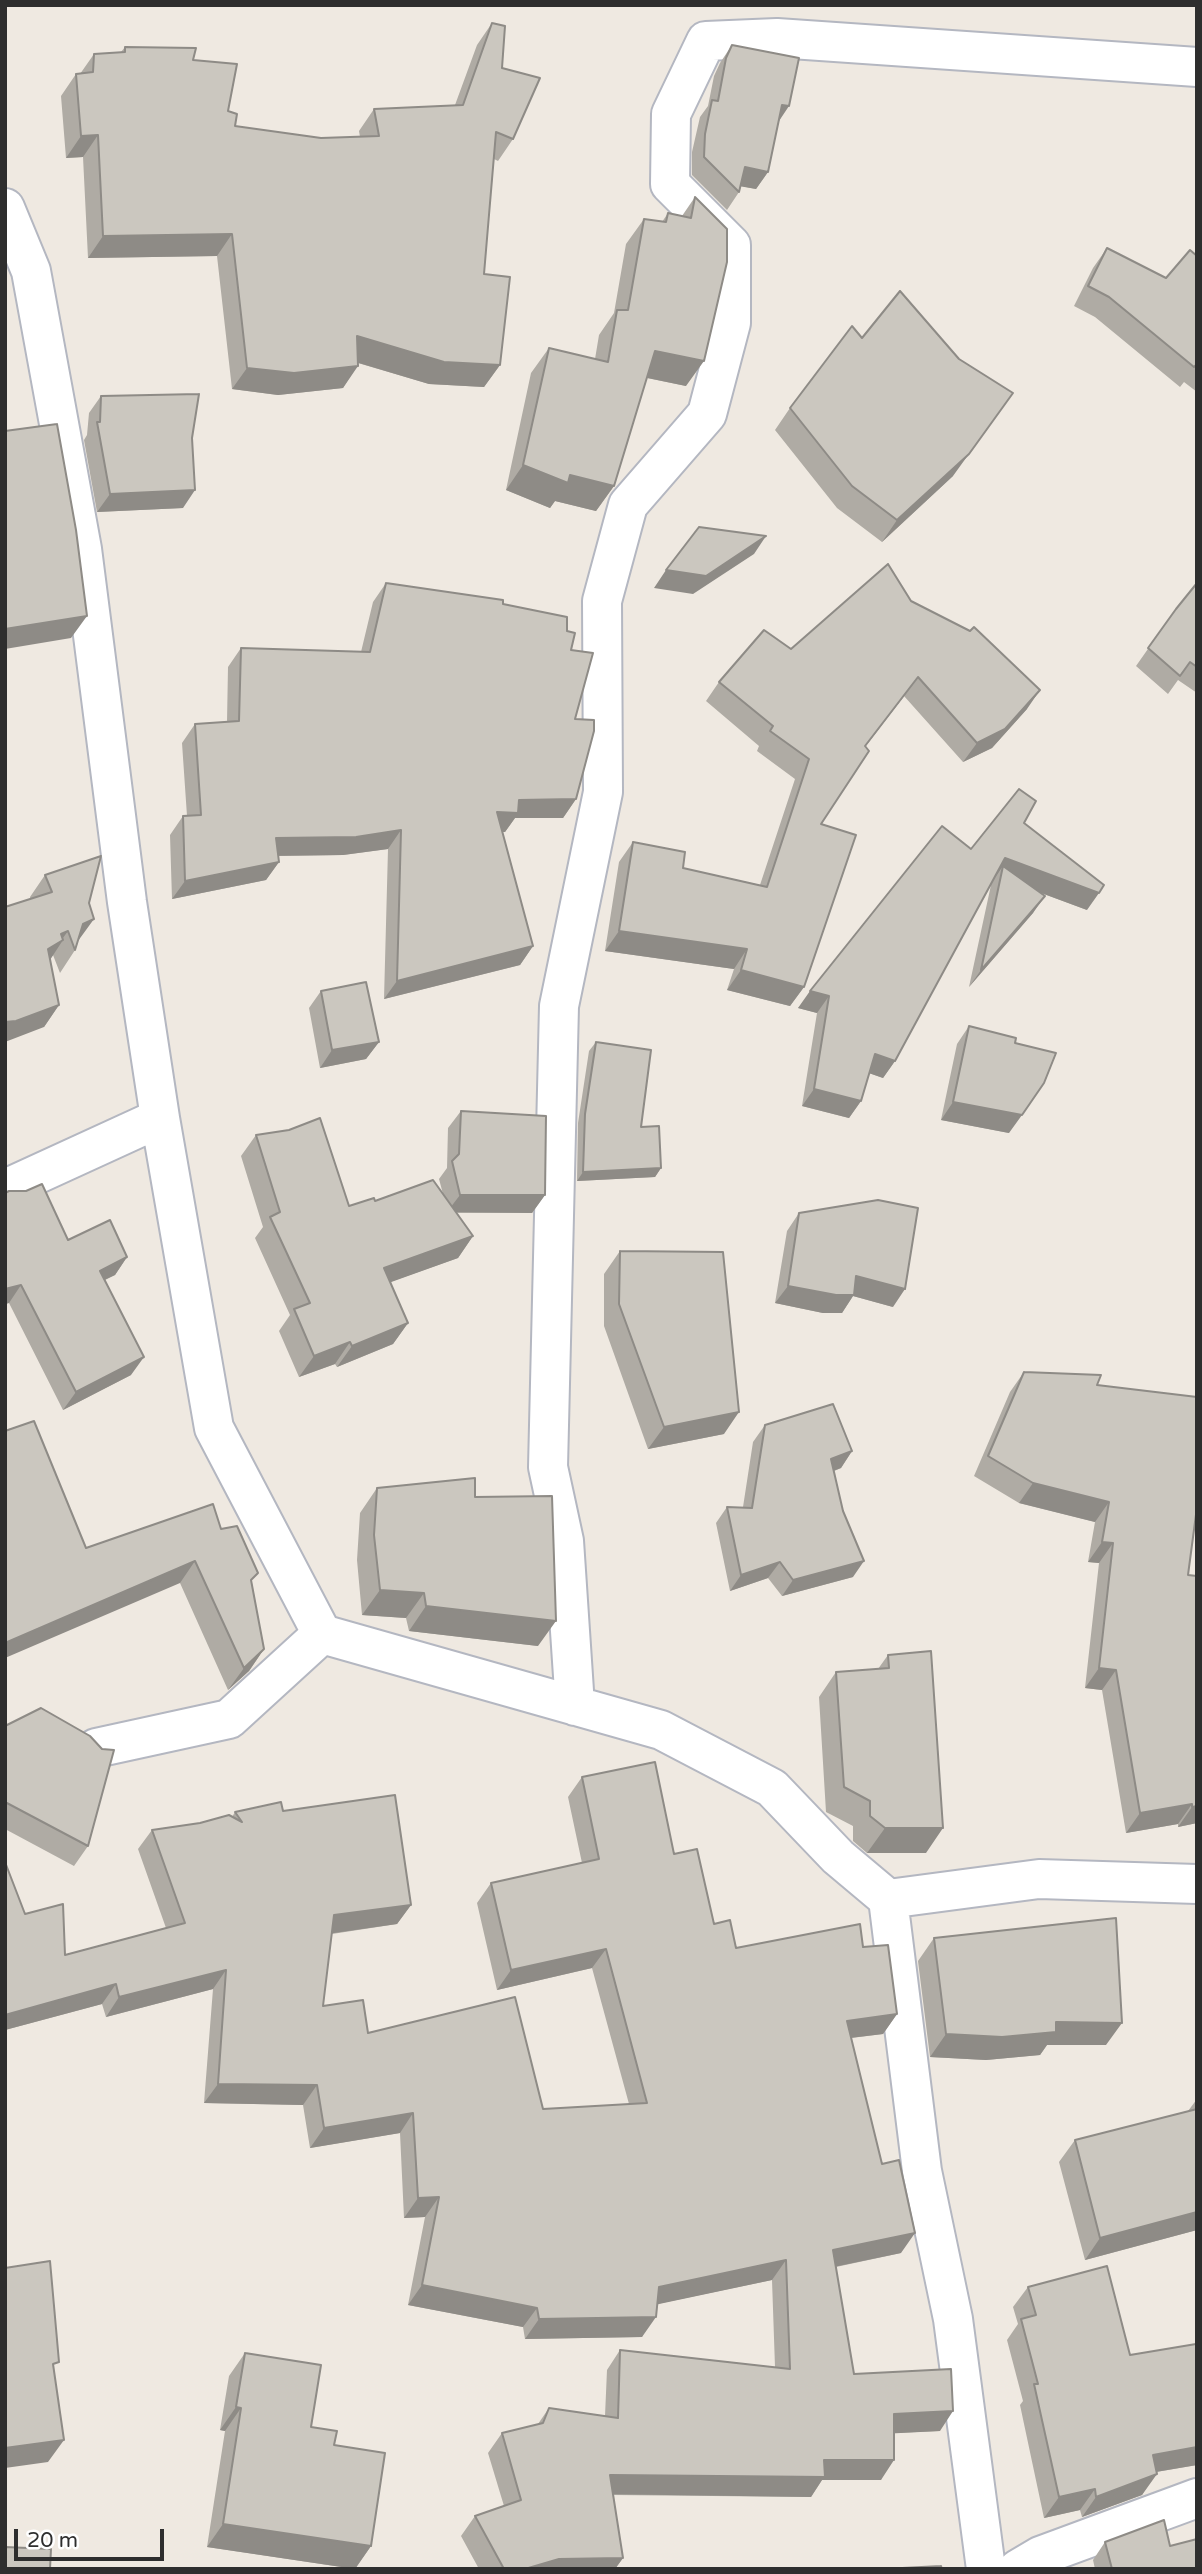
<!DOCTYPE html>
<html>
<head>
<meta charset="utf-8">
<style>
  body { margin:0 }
  #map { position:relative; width:1202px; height:2574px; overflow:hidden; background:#efe9e1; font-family:"Varela Round",sans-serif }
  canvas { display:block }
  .frame { position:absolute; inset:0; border:7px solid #2e2e2e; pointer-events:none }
  .scale { position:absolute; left:14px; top:2529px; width:150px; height:32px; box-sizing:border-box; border:4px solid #2e2e2e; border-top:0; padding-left:9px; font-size:21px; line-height:24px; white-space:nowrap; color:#2e2e2e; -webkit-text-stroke:5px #fff; paint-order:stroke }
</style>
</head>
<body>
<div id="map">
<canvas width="1202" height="2574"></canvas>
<div class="frame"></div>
<div class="scale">20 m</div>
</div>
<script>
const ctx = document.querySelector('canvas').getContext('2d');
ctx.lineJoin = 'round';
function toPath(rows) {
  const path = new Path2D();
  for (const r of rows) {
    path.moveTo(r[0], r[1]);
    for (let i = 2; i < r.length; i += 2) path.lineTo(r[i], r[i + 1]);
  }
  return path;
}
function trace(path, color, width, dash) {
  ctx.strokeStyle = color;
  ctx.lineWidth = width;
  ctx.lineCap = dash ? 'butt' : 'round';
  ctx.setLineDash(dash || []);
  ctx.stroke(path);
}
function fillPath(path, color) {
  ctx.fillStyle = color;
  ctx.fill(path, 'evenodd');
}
const minor = toPath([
  [5,208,31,271,82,549,127,902,160,1118,214,1428,322,1634],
  [5,1189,160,1118],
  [575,1706,564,1541,548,1467,559,1006,603,792,602,601,628,505,707,414,731,323,731,245,670,184,671,114,706,41,777,38,1197,67],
  [96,1748,229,1719,322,1634,661,1730,772,1788,838,1857,888,1899,922,2171,953,2319,986,2569],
  [888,1899,1039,1879,1197,1884],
  [1018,2569,1040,2556,1197,2498]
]);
trace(minor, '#b4b7c1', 42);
trace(minor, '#fff', 38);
fillPath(toPath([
  [492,23,502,68,513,139,498,161,494,159,484,274,500,365,484,387,429,384,358,363,343,388,278,395,232,389,217,256,88,258,83,157,66,158,61,96,76,74,80,74,94,54,121,52,125,47,193,60,228,111,235,126,321,138,360,137,359,131,374,109,455,105,477,45],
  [732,45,768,172,756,189,741,186,739,192,727,210,692,175,692,152,700,117,708,106,714,76,720,63],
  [695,197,686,386,647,378,614,486,596,511,555,501,550,508,506,490,531,373,549,348,595,359,599,335,614,313,626,244,644,219,662,222,668,213,682,216],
  [1107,248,1166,278,1197,256,1197,392,1184,382,1180,387,1095,317,1074,306,1093,268],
  [862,338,959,359,953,476,882,542,837,508,775,430,790,408],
  [101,396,192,438,183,508,97,512,84,440,87,435,89,413],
  [386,583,503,604,567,631,571,650,575,719,576,799,563,818,515,818,505,832,502,832,533,946,520,965,384,999,388,849,343,855,278,856,279,862,266,880,172,899,170,835,183,816,187,816,182,743,195,724,227,722,228,667,241,648,361,652,373,602],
  [1197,583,1197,693,1178,680,1168,694,1136,666,1176,609],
  [911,601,1027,709,992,748,963,762,904,696,865,747,821,824,804,987,790,1006,727,990,734,969,605,951,619,862,633,842,683,868,760,885,795,779,757,751,759,746,706,701,719,682,791,649],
  [1024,823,1087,910,1041,893,1033,913,969,987,991,885,895,1061,883,1078,869,1073,861,1101,849,1118,802,1106,817,1013,798,1008,971,849],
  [45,875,78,942,75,950,60,973,53,955,50,959,59,1005,44,1027,30,897],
  [321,991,379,1042,366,1059,320,1068,309,1008],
  [969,1026,1015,1043,1009,1133,941,1120,957,1044],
  [596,1042,661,1168,655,1177,577,1181,578,1123,589,1051],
  [461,1111,545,1195,532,1213,456,1213,473,1236,458,1258,390,1282,408,1323,393,1344,337,1367,335,1364,299,1377,279,1331,290,1315,255,1238,263,1227,241,1156,256,1135,349,1206,375,1201,443,1194,439,1179,447,1168,448,1128],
  [5,1193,68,1240,127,1257,115,1275,105,1280,131,1375,63,1410,9,1303,5,1304],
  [799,1213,893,1307,853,1296,842,1313,823,1313,775,1303,787,1231],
  [620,1251,724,1434,648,1449,604,1326,604,1274],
  [1024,1372,1097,1385,1188,1575,1197,1823,1178,1827,1178,1824,1126,1833,1102,1690,1085,1688,1099,1563,1088,1562,1095,1522,1019,1503,974,1476,1010,1392],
  [765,1425,852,1451,841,1468,834,1471,853,1577,782,1596,768,1578,730,1591,716,1523,727,1507,743,1507,753,1442],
  [377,1488,475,1497,538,1646,409,1631,406,1618,362,1615,357,1560,360,1513],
  [221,1529,252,1583,264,1649,249,1671,228,1690,180,1583,86,1548],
  [888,1655,926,1853,867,1853,853,1841,853,1826,826,1812,819,1697,836,1672,878,1669],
  [5,1726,88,1846,74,1866,5,1829],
  [582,1777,674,1854,714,1924,736,1948,863,1947,897,2014,883,2034,851,2038,901,2253,836,2267,854,2374,940,2431,894,2433,881,2480,822,2480,811,2497,613,2495,623,2558,615,2569,479,2569,461,2536,475,2516,504,2506,488,2453,502,2433,538,2424,549,2408,605,2416,607,2370,620,2350,775,2367,772,2280,657,2304,642,2337,525,2339,523,2327,408,2305,425,2217,404,2218,400,2133,310,2148,303,2105,204,2103,213,1989,106,2017,102,2004,5,2030,5,1862,25,1914,65,1955,166,1928,138,1849,152,1830,200,1823,232,1817,235,1812,283,1811,411,1905,397,1924,332,1934,323,2006,368,2033,543,2109,629,2104,592,1968,497,1990,477,1903,491,1883,582,1863,568,1797],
  [934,1938,1106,2045,1047,2045,1040,2055,986,2060,930,2057,918,1961],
  [1197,2099,1197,2230,1085,2260,1059,2162,1075,2140,1188,2111],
  [1028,2287,1130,2355,1197,2349,1197,2465,1156,2472,1142,2495,1082,2517,1080,2510,1044,2518,1020,2405,1023,2401,1007,2340,1018,2324,1013,2307],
  [245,2353,311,2427,334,2445,371,2546,355,2569,207,2547,225,2431,220,2430,229,2376],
  [1105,2542,1170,2546,1197,2569,1095,2569,1093,2560]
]), '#afaba4');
fillPath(toPath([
  [782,105,789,106,777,124],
  [98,135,83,157,66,158,81,136],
  [745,167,768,172,756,189,733,185],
  [232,234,217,256,88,258,103,236],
  [357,336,500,365,484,387,429,384,342,358],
  [655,351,704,361,686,386,638,376],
  [358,366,343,388,278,395,232,389,247,368],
  [1013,393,953,476,882,542,897,520],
  [523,465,570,475,614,486,596,511,555,501,550,508,506,490],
  [195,490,183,508,97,512,110,494],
  [766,536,754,554,693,594,654,588,666,570],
  [87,616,71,638,5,649,5,629],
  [918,677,904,696,851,765,865,746],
  [1040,690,1027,709,992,748,963,762,977,743],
  [576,799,563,818,515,818,505,832,483,831,497,812,519,800],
  [401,830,388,849,343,855,263,856,276,838],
  [1005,858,1099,893,1087,910,1001,878,1003,866,996,876,993,875],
  [279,862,266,880,172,899,185,881],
  [1045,896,1033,913,969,987,981,970],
  [94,919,78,941,83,924],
  [68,931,60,942,63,940,48,963,48,949,61,934],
  [619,931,747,949,734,969,605,951],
  [533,946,520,965,384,999,397,981],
  [741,970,804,987,790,1006,727,990],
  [810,991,829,996,817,1013,798,1008],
  [59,1005,44,1027,5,1042,5,1022],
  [379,1042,366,1059,320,1068,332,1050],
  [875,1054,895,1061,883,1078,863,1071],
  [814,1089,861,1101,849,1118,802,1106],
  [953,1102,1022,1115,1009,1133,941,1120],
  [661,1168,655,1177,577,1181,583,1172],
  [460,1195,545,1195,532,1213,447,1212],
  [473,1236,458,1258,369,1290,384,1268],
  [127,1257,115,1275,87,1288,100,1271],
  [856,1276,905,1289,893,1307,853,1296,842,1313,823,1313,775,1303,788,1286],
  [21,1285,9,1303,5,1304,5,1289],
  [408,1323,393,1344,337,1367,352,1346],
  [350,1342,335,1364,299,1377,314,1356],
  [144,1357,131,1375,63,1410,76,1392],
  [739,1412,724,1434,648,1449,664,1427],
  [852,1451,841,1468,820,1476,831,1459],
  [1033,1483,1109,1502,1095,1522,1019,1503],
  [1102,1542,1113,1543,1099,1563,1088,1562],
  [195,1561,180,1583,5,1658,5,1643],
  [864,1561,853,1577,782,1596,793,1580],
  [780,1562,768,1578,730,1591,741,1575],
  [380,1590,424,1593,406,1618,362,1615],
  [426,1606,556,1621,538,1646,409,1631],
  [264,1649,249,1671,228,1690,244,1668],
  [1099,1668,1116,1670,1102,1690,1085,1688],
  [1192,1804,1178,1824,1126,1833,1140,1813],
  [1197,1806,1197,1823,1178,1827,1192,1807],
  [885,1828,943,1828,926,1853,867,1853],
  [411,1905,397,1924,320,1935,334,1915],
  [606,1949,592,1968,497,1990,511,1970],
  [226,1970,213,1989,106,2017,119,1997],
  [116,1984,102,2004,5,2030,5,2015],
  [897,2014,883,2034,833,2040,847,2021],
  [1056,2022,1122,2023,1106,2045,1047,2045,1040,2055,986,2060,930,2057,946,2034],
  [218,2084,317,2085,303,2105,204,2103],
  [413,2113,400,2133,310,2148,324,2128],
  [439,2197,425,2217,404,2218,418,2198],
  [1197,2212,1197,2230,1085,2260,1100,2238],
  [915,2233,901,2253,819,2270,833,2250],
  [786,2260,772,2280,645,2307,659,2287],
  [422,2285,537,2308,523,2327,408,2305],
  [656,2317,642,2337,525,2339,539,2319],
  [236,2407,241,2408,225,2431,220,2430],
  [953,2411,940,2431,881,2434,894,2414],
  [64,2440,48,2462,5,2468,5,2448],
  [1197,2447,1197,2465,1138,2475,1153,2455],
  [824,2460,894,2460,881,2480,822,2480,811,2497,596,2494,610,2475],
  [1157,2474,1142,2495,1082,2517,1096,2497],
  [1095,2489,1080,2510,1044,2518,1059,2497],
  [223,2524,371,2546,355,2569,207,2547],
  [623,2558,615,2569,525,2569,559,2559]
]), '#8e8b86');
const building = toPath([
  [492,23,505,26,502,68,540,78,513,139,496,132,484,274,510,277,500,365,444,362,357,336,358,366,294,373,247,368,232,234,103,236,98,135,81,136,76,74,93,72,94,54,125,52,125,47,196,48,193,60,237,64,228,111,237,114,235,126,321,138,379,136,374,109,463,105,492,23],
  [732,45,799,58,789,106,782,105,768,172,745,167,739,192,704,157,705,134,712,100,718,101,726,58,732,45],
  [695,197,727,229,727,262,704,361,655,351,614,486,570,475,568,483,523,465,549,348,608,362,617,310,628,310,644,219,666,222,668,213,691,218,695,197],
  [1107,248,1166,278,1190,250,1197,256,1197,364,1194,367,1109,297,1088,286,1107,248],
  [900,291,959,359,1013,393,969,454,897,520,852,486,790,408,852,326,862,338,900,291],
  [199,394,192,438,195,490,110,494,97,422,100,422,101,396,199,394],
  [57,424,76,530,87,616,5,629,5,431,57,424],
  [699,527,766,536,706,576,666,570,699,527],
  [888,564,911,601,970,631,974,627,1040,690,1005,729,977,743,918,677,865,746,869,751,821,824,856,835,804,987,741,970,747,949,619,931,633,842,685,852,683,868,767,887,809,759,770,731,773,726,719,682,764,630,791,649,888,564],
  [386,583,503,600,503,604,567,617,567,631,575,633,571,650,593,653,575,719,594,720,594,731,576,799,519,800,518,813,497,812,533,946,397,981,401,830,356,837,276,838,279,862,185,881,183,816,201,815,195,724,239,721,241,648,370,652,386,583],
  [1197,583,1197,667,1190,662,1180,676,1148,648,1176,609,1197,583],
  [1019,789,1036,801,1024,823,1104,885,1099,893,1005,858,895,1061,875,1054,861,1101,814,1089,829,996,810,991,942,826,971,849,1019,789],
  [101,856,89,903,94,919,83,924,75,950,68,931,61,934,63,940,48,949,59,1005,16,1021,5,1022,5,907,52,892,45,875,101,856],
  [1003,866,1045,896,981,970,1003,866],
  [366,982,379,1042,332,1050,321,991,366,982],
  [969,1026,1016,1038,1015,1043,1056,1053,1044,1083,1022,1115,953,1102,969,1026],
  [596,1042,651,1050,641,1127,659,1126,661,1168,583,1172,585,1114,596,1042],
  [461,1111,546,1116,545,1195,460,1195,452,1161,459,1154,461,1111],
  [320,1118,349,1206,374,1198,375,1201,433,1180,473,1236,384,1268,408,1323,352,1346,350,1342,314,1356,294,1309,310,1303,270,1217,280,1212,256,1135,289,1130,320,1118],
  [42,1184,68,1240,110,1220,127,1257,100,1271,144,1357,76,1392,21,1285,5,1289,5,1193,9,1191,26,1191,42,1184],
  [878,1200,918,1208,905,1289,856,1276,854,1295,836,1295,788,1286,799,1213,878,1200],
  [620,1251,723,1252,739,1412,664,1427,619,1304,620,1251],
  [1024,1372,1101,1375,1097,1385,1197,1397,1197,1507,1188,1575,1197,1576,1197,1806,1192,1807,1192,1804,1140,1813,1116,1670,1099,1668,1113,1543,1102,1542,1109,1502,1033,1483,988,1456,1024,1372],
  [833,1404,852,1451,831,1459,843,1511,864,1561,793,1580,780,1562,741,1575,727,1507,752,1508,765,1425,833,1404],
  [34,1421,86,1548,213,1504,221,1529,237,1526,258,1573,251,1580,264,1649,244,1668,195,1561,5,1643,5,1431,34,1421],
  [475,1478,475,1497,552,1496,556,1621,426,1606,424,1593,380,1590,374,1535,377,1488,475,1478],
  [931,1651,943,1828,885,1828,870,1816,870,1801,844,1787,836,1672,889,1668,888,1655,931,1651],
  [41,1708,90,1736,102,1749,114,1750,88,1846,5,1802,5,1726,41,1708],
  [655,1762,674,1854,697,1849,714,1924,730,1920,736,1948,860,1924,863,1947,888,1945,897,2014,847,2021,882,2164,899,2160,915,2233,833,2250,854,2374,951,2369,953,2411,894,2414,894,2460,824,2460,825,2477,610,2475,623,2558,559,2559,525,2569,504,2569,475,2516,521,2500,502,2433,543,2423,549,2408,618,2418,620,2350,790,2369,786,2260,659,2287,656,2317,539,2319,537,2308,422,2285,439,2197,418,2198,413,2113,324,2128,317,2085,218,2084,226,1970,119,1997,116,1984,5,2015,5,1862,25,1914,63,1904,65,1955,185,1923,152,1830,200,1823,229,1815,242,1822,235,1812,281,1802,283,1811,395,1795,411,1905,334,1915,323,2006,363,2000,368,2033,515,1997,543,2109,647,2103,606,1949,511,1970,491,1883,599,1859,582,1777,655,1762],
  [1116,1918,1122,2023,1056,2022,1056,2032,1002,2037,946,2034,934,1938,1116,1918],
  [1197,2109,1197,2212,1100,2238,1075,2140,1197,2109],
  [50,2261,59,2362,53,2364,64,2440,5,2448,5,2268,50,2261],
  [1107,2266,1130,2355,1196,2344,1197,2447,1153,2455,1157,2474,1096,2497,1095,2489,1059,2497,1034,2384,1038,2384,1021,2319,1036,2315,1028,2287,1107,2266],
  [245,2353,321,2365,311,2427,337,2431,334,2445,385,2453,371,2546,223,2524,241,2408,236,2407,245,2353],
  [1164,2520,1170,2546,1197,2539,1197,2569,1112,2569,1105,2542,1164,2520],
  [5,2547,51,2549,50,2569,5,2569,5,2547],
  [941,2566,942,2569,883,2569,941,2566]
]);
fillPath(building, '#cbc7bf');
trace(building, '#8e8b86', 2);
</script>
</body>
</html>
